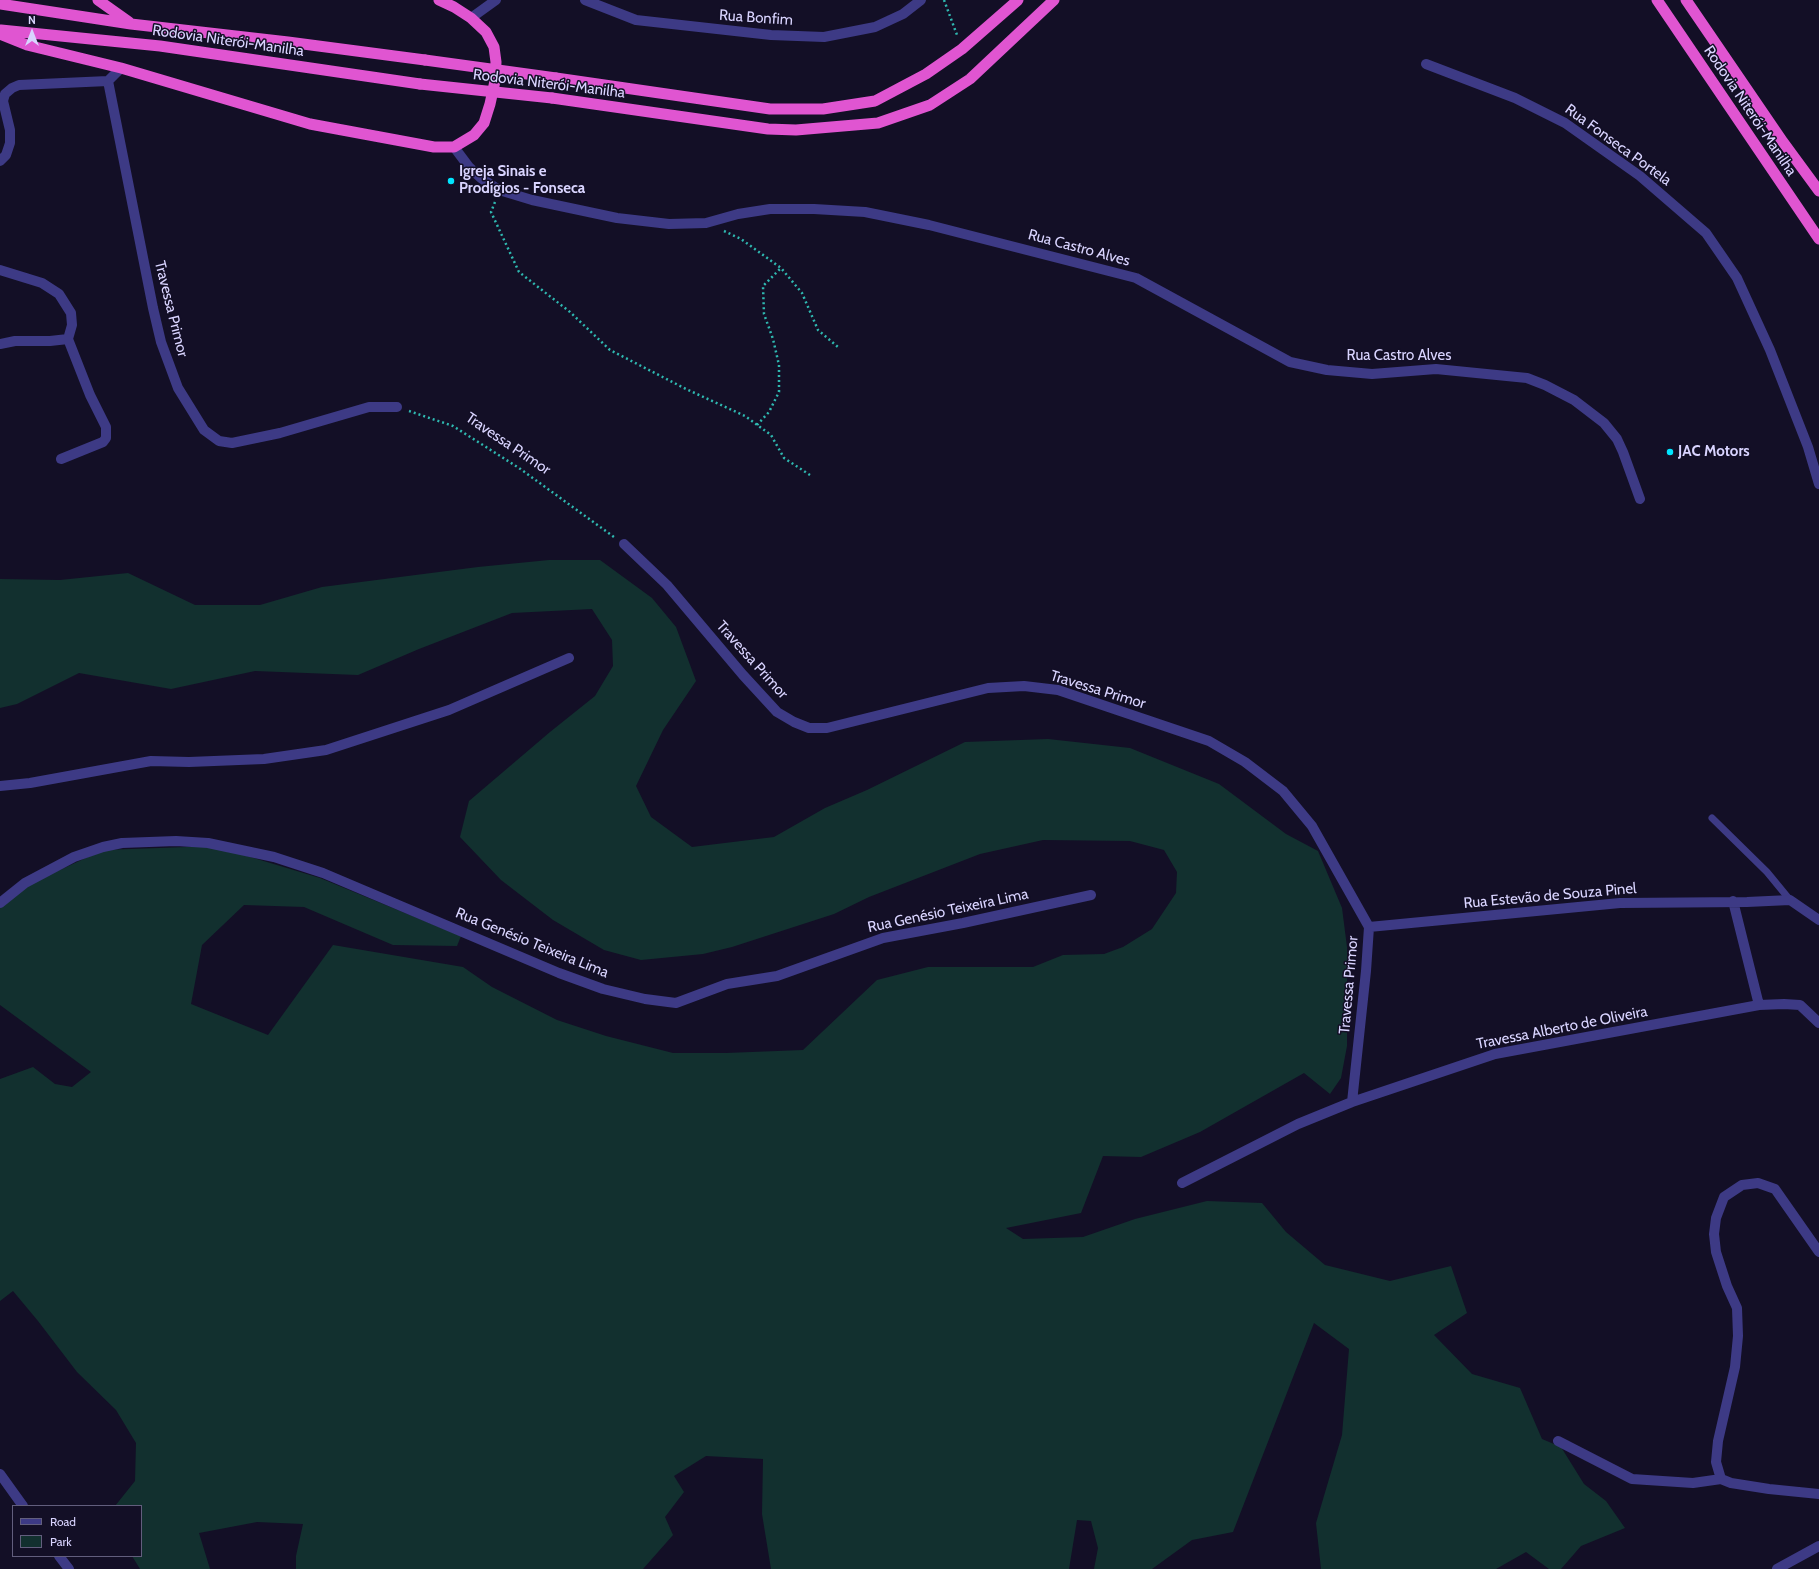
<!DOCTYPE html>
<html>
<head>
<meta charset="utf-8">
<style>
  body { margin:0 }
  #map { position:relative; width:1819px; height:1569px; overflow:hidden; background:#130f26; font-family:Cabin,sans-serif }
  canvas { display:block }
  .legend { position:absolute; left:12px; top:1505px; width:130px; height:52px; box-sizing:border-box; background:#130f26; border:1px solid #625e7d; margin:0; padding:5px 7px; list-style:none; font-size:12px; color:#d9d4ff }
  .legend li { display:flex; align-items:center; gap:8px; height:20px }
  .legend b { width:20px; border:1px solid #625e7d }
  .north { position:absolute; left:12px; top:12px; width:40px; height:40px; -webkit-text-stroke:3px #130f26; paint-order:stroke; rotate:0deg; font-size:11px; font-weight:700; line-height:16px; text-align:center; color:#d9d4ff }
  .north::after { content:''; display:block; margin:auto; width:14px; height:18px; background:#d9d4ff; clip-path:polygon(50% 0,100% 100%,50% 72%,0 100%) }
</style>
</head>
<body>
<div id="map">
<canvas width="1819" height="1569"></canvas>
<ul class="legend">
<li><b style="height:5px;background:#3d3a85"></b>Road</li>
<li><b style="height:11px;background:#12302f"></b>Park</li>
</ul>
<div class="north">N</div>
</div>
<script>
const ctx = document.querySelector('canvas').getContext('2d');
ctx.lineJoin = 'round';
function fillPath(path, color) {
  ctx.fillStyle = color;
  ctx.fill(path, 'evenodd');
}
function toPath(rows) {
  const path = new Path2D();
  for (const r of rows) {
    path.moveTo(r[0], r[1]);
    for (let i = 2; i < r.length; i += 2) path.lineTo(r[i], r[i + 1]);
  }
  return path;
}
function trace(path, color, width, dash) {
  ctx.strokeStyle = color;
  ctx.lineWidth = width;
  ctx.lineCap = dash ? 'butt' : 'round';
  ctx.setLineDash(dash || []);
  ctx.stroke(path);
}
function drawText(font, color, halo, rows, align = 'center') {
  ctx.font = font + ' Cabin,sans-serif';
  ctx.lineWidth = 3;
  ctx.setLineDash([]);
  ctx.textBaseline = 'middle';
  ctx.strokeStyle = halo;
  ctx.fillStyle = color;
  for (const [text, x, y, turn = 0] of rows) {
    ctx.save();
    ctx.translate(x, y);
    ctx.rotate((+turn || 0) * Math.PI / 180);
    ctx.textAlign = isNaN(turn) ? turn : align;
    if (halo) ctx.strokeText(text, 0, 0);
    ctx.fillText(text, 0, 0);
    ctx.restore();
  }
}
fillPath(toPath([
  [549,560,600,560,652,598,676,627,696,681,663,730,636,786,651,817,692,847,774,837,825,808,867,790,965,742,1048,739,1130,748,1219,784,1286,834,1318,851,1342,908,1347,947,1347,1046,1341,1078,1330,1094,1304,1073,1200,1132,1141,1157,1103,1156,1081,1213,1006,1228,1023,1239,1083,1237,1135,1219,1207,1201,1262,1203,1286,1232,1325,1265,1390,1281,1451,1266,1467,1313,1434,1335,1472,1374,1520,1388,1542,1439,1561,1447,1584,1484,1606,1501,1625,1528,1581,1546,1561,1569,1549,1569,1526,1552,1496,1569,1321,1569,1316,1523,1342,1435,1349,1349,1314,1323,1233,1532,1192,1540,1152,1569,1094,1569,1098,1548,1091,1521,1077,1520,1069,1569,771,1569,762,1514,763,1459,706,1456,674,1476,684,1492,665,1517,673,1535,643,1569,296,1569,296,1556,303,1524,257,1522,199,1533,210,1569,140,1569,132,1556,141,1556,141,1506,115,1506,135,1481,136,1443,116,1410,77,1372,38,1321,13,1291,0,1301,0,1079,33,1067,55,1084,72,1087,91,1072,0,1005,0,906,21,888,103,850,214,846,320,878,461,936,457,946,393,945,304,907,244,905,202,945,191,1004,268,1035,333,945,463,967,492,987,557,1020,606,1036,673,1053,726,1053,803,1050,877,980,928,967,1033,967,1063,955,1104,954,1123,947,1152,929,1176,893,1177,872,1164,850,1130,841,1043,840,980,854,869,897,834,914,732,947,703,954,641,960,604,950,553,920,501,880,460,837,469,801,550,732,595,696,613,666,612,640,592,609,512,613,419,649,358,675,255,671,171,689,79,673,17,704,0,708,0,579,60,580,128,573,195,605,260,605,322,587,478,567]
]), '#12302f');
trace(toPath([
  [944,0,957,35],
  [495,202,491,212,519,272,570,312,610,350,686,389,745,416,771,435,784,458,810,475],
  [724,231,741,239,781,268,802,293,818,330,838,347],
  [409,411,453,426,519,468,614,537],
  [757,425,769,412,779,392,779,365,773,339,764,314,763,286,781,268]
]), '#2fb8b0', 2.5, [2, 3]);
trace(toPath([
  [1712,818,1767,872,1790,900]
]), '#3d3a85', 7);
trace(toPath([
  [585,0,636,20,771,35,824,37,875,27,903,14,921,0],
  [471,18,496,0],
  [1426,64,1515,98,1565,123,1640,176,1706,233,1737,278,1770,350,1808,447,1819,484],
  [121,68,108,81,153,308,161,342,178,388,204,430,219,441,232,443,280,433,369,407,397,407],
  [454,147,469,167,481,178,499,190,532,200,617,218,669,224,706,223,738,214,770,209,814,209,865,212,929,225,1136,278,1290,362,1327,370,1372,374,1436,369,1527,378,1545,385,1574,400,1604,423,1617,439,1623,452,1640,499],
  [0,161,6,155,10,143,10,130,3,101,5,94,12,88,19,85,108,81],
  [0,270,42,283,59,294,71,313,72,325,68,339,50,341,15,341,0,344],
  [61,459,103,442,106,438,106,427,90,395,68,339],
  [624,544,667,585,743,675,777,712,794,722,809,728,827,728,988,688,1024,686,1058,690,1209,741,1245,762,1283,791,1312,826,1369,927,1366,971,1352,1102,1298,1124,1182,1183],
  [0,786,30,783,151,761,189,762,264,759,326,750,449,710,569,658],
  [1733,901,1759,1005],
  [0,903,25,883,74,857,103,847,122,843,176,841,208,843,274,857,323,873,559,973,603,989,645,999,676,1003,727,984,777,976,883,938,963,923,1091,895],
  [1369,927,1620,903,1747,902,1790,900,1819,920],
  [1352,1102,1495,1054,1759,1005,1784,1004,1800,1005,1819,1023],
  [1558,1441,1632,1479,1693,1483,1721,1479,1731,1483,1769,1489,1819,1494],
  [1721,1479,1716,1462,1718,1441,1735,1367,1738,1336,1737,1308,1727,1286,1716,1252,1714,1234,1716,1218,1724,1197,1742,1185,1758,1183,1775,1189,1819,1252],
  [1777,1569,1819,1546]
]), '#3d3a85', 10);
trace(toPath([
  [0,1474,23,1506],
  [59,1556,69,1569]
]), '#3d3a85', 10);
trace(toPath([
  [98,0,129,22],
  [1657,0,1819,239],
  [1686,0,1783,142,1819,191],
  [0,4,131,24,288,42,425,60],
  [1,30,160,46,420,84],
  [0,34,27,45,121,68,310,124,434,147,454,147,474,135,484,123,490,104,495,81,496,62,494,47,486,32,471,18,454,7,439,0],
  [556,78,770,109,823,109,875,101,926,74,962,49,1018,0],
  [552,98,768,129,796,130,878,123,930,105,970,79,1054,0]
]), '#e055d1', 11);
trace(toPath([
  [425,60,556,78],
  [420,84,552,98]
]), '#e055d1', 11);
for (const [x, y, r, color] of [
  [451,181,4,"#00e5ff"],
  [1670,452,4,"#00e5ff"]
]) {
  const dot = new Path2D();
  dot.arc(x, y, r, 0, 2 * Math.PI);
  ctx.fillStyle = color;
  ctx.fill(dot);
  trace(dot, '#130f26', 1.5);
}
drawText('15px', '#d9d4ff', '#130f26', [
  ["Rua Bonfim",756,18,4],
  ["Rodovia Niterói-Manilha",228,41,8],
  ["Rodovia Niterói-Manilha",549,84,7],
  ["Rodovia Niterói-Manilha",1750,111,56],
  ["Rua Fonseca Portela",1618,145,36],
  ["Rua Castro Alves",1079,248,15],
  ["Travessa Primor",171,309,76],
  ["Rua Castro Alves",1399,356],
  ["Travessa Primor",508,444,34],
  ["Travessa Primor",752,660,48],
  ["Travessa Primor",1098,690,17],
  ["Rua Estevão de Souza Pinel",1550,896,-5],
  ["Rua Genésio Teixeira Lima",948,911,-12],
  ["Rua Genésio Teixeira Lima",532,943,22],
  ["Travessa Primor",1349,985,-85],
  ["Travessa Alberto de Oliveira",1562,1028,-11]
]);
drawText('bold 15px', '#d9d4ff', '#130f26', [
  ["Igreja Sinais e",459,172],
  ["Prodígios - Fonseca",459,189],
  ["JAC Motors",1678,452]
], 'left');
</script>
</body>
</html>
